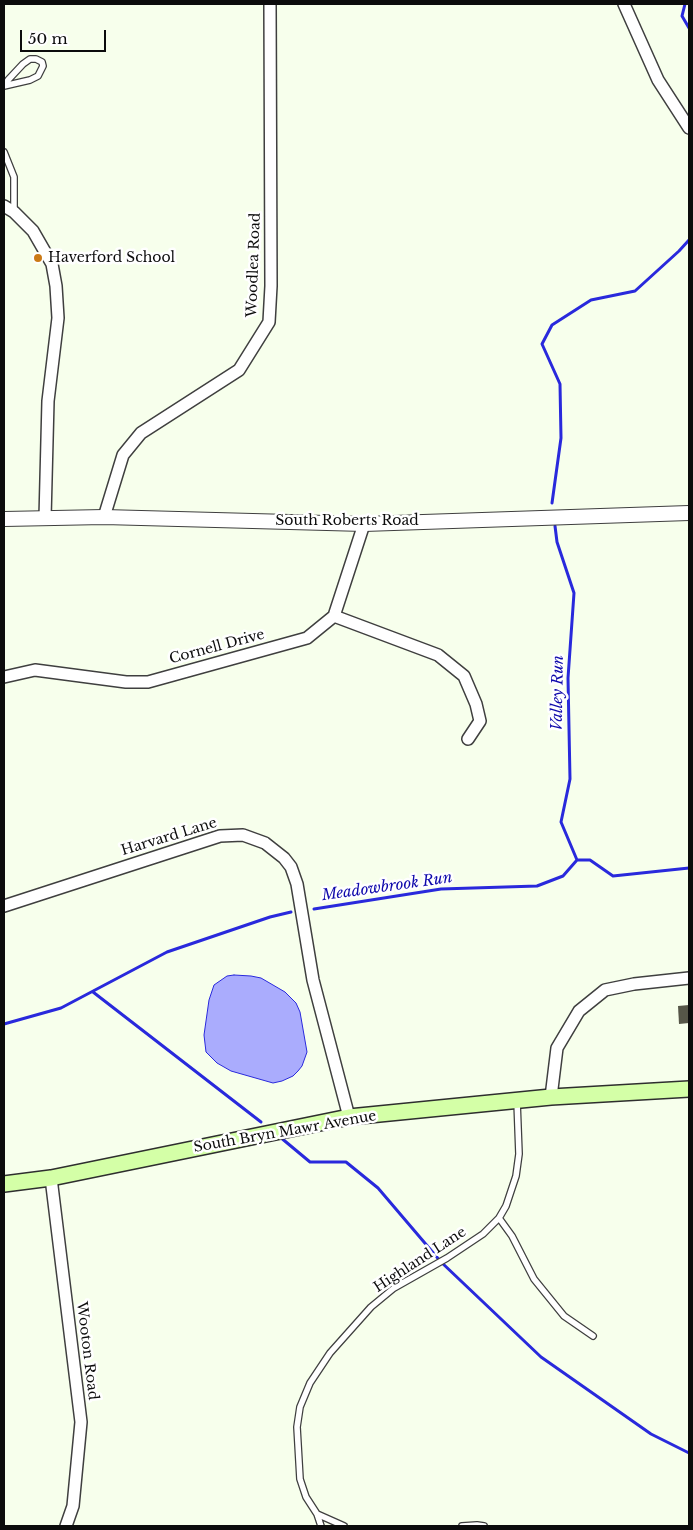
<!DOCTYPE html>
<html>
<head>
<meta charset="utf-8">
<style>
  body { margin:0 }
  #map { position:relative; width:693px; height:1530px; overflow:hidden; background:#f7ffec; font-family:"Libre Baskerville",serif }
  canvas { display:block }
  .frame { position:absolute; inset:0; border:5px solid #0c0c0c; pointer-events:none }
  .scale { position:absolute; left:20px; top:30px; width:86px; height:22px; box-sizing:border-box; border:2px solid #0c0c0c; border-top:0; padding-left:6px; font-size:15px; line-height:18px; white-space:nowrap; color:#0c0c0c; -webkit-text-stroke:4px #fff; paint-order:stroke }
</style>
</head>
<body>
<div id="map">
<canvas width="693" height="1530"></canvas>
<div class="frame"></div>
<div class="scale">50 m</div>
</div>
<script>
const ctx = document.querySelector('canvas').getContext('2d');
ctx.lineJoin = 'round';
function fillPath(path, color) {
  ctx.fillStyle = color;
  ctx.fill(path, 'evenodd');
}
function toPath(rows) {
  const path = new Path2D();
  for (const r of rows) {
    path.moveTo(r[0], r[1]);
    for (let i = 2; i < r.length; i += 2) path.lineTo(r[i], r[i + 1]);
  }
  return path;
}
function trace(path, color, width, dash) {
  ctx.strokeStyle = color;
  ctx.lineWidth = width;
  ctx.lineCap = dash ? 'butt' : 'round';
  ctx.setLineDash(dash || []);
  ctx.stroke(path);
}
function drawText(font, color, halo, rows, align = 'center') {
  ctx.font = font + ' "Libre Baskerville",serif';
  ctx.lineWidth = 5;
  ctx.setLineDash([]);
  ctx.textBaseline = 'middle';
  ctx.strokeStyle = halo;
  ctx.fillStyle = color;
  for (const [text, x, y, turn = 0] of rows) {
    ctx.save();
    ctx.translate(x, y);
    ctx.rotate((+turn || 0) * Math.PI / 180);
    ctx.textAlign = isNaN(turn) ? turn : align;
    if (halo) ctx.strokeText(text, 0, 0);
    ctx.fillText(text, 0, 0);
    ctx.restore();
  }
}
const water = toPath([
  [234,975,251,976,261,978,285,992,296,1003,300,1012,307,1052,302,1066,298,1071,293,1076,282,1081,273,1083,231,1071,217,1063,206,1052,204,1035,209,1000,214,985,227,976,234,975]
]);
fillPath(water, '#aaacfd');
trace(water, '#2929dc', 1);
trace(toPath([
  [685,4,682,16,689,28],
  [552,503,561,438,560,384,542,344,552,325,591,300,635,291,679,251,689,240],
  [555,526,557,542,574,593,568,678,570,779,561,822,577,860],
  [314,909,441,889,537,886,563,876,577,860,590,860,613,876,689,868],
  [93,992,261,1122],
  [4,1024,61,1008,167,952,270,917,291,912],
  [280,1137,310,1162,346,1162,378,1188,441,1262,541,1357,651,1434,689,1453]
]), '#2929dc', 3);
fillPath(toPath([
  [689,1005,689,1023,679,1024,678,1006]
]), '#565648');
const service = toPath([
  [4,86,8,80,23,64,30,59,36,59,42,62,43,66,38,76,30,80,4,86],
  [4,152,14,177,14,212],
  [499,1218,512,1236,534,1279,564,1316,593,1336],
  [317,1514,321,1526],
  [344,1526,317,1514,306,1497,300,1479,297,1427,300,1407,310,1383,330,1353,371,1307,394,1288,447,1258,483,1234,499,1218,506,1206,516,1176,519,1154,517,1101],
  [462,1526,477,1525,484,1526]
]);
const minor = toPath([
  [624,4,658,80,689,128],
  [4,206,14,212,33,231,52,264,56,286,58,318,48,401,45,518],
  [104,517,123,455,141,433,239,370,269,322,271,286,270,4],
  [334,616,438,655,464,676,476,704,480,721,468,739],
  [4,677,35,670,126,682,148,682,307,638,334,616,364,524],
  [4,906,220,836,243,835,265,843,284,858,291,867,297,884,313,980,349,1117],
  [551,1097,557,1048,579,1011,605,990,634,984,689,978],
  [51,1178,81,1422,73,1506,66,1526]
]);
const tertiary = toPath([
  [4,519,104,517,364,524,689,513]
]);
const secondary = toPath([
  [4,1184,51,1178,349,1117,551,1097,689,1089]
]);
trace(service, '#3f3f3f', 8);
trace(minor, '#3f3f3f', 14);
trace(tertiary, '#3f3f3f', 16);
trace(secondary, '#2e2e2e', 18);
trace(service, '#fff', 5.5);
trace(minor, '#fff', 11);
trace(tertiary, '#fff', 14);
trace(secondary, '#d4ffa7', 15);
for (const [x, y, r, color] of [
  [38,258,5,"#cb7a16"]
]) {
  const dot = new Path2D();
  dot.arc(x, y, r, 0, 2 * Math.PI);
  ctx.fillStyle = color;
  ctx.fill(dot);
  trace(dot, '#fff', 2);
}
drawText('14px', '#0c0c0c', '#fff', [
  ["Haverford School",48,258]
], 'left');
drawText('14px', '#0c0c0c', '#fff', [
  ["Woodlea Road",254,265,-88],
  ["South Roberts Road",347,521],
  ["Cornell Drive",217,647,-15],
  ["Harvard Lane",169,837,-17],
  ["South Bryn Mawr Avenue",285,1132,-10],
  ["Highland Lane",420,1260,-33],
  ["Wooton Road",87,1351,83]
]);
drawText('italic 15px', '#0f09ab', '#fff', [
  ["Valley Run",558,693,-89],
  ["Meadowbrook Run",387,887,-8]
]);
</script>
</body>
</html>
